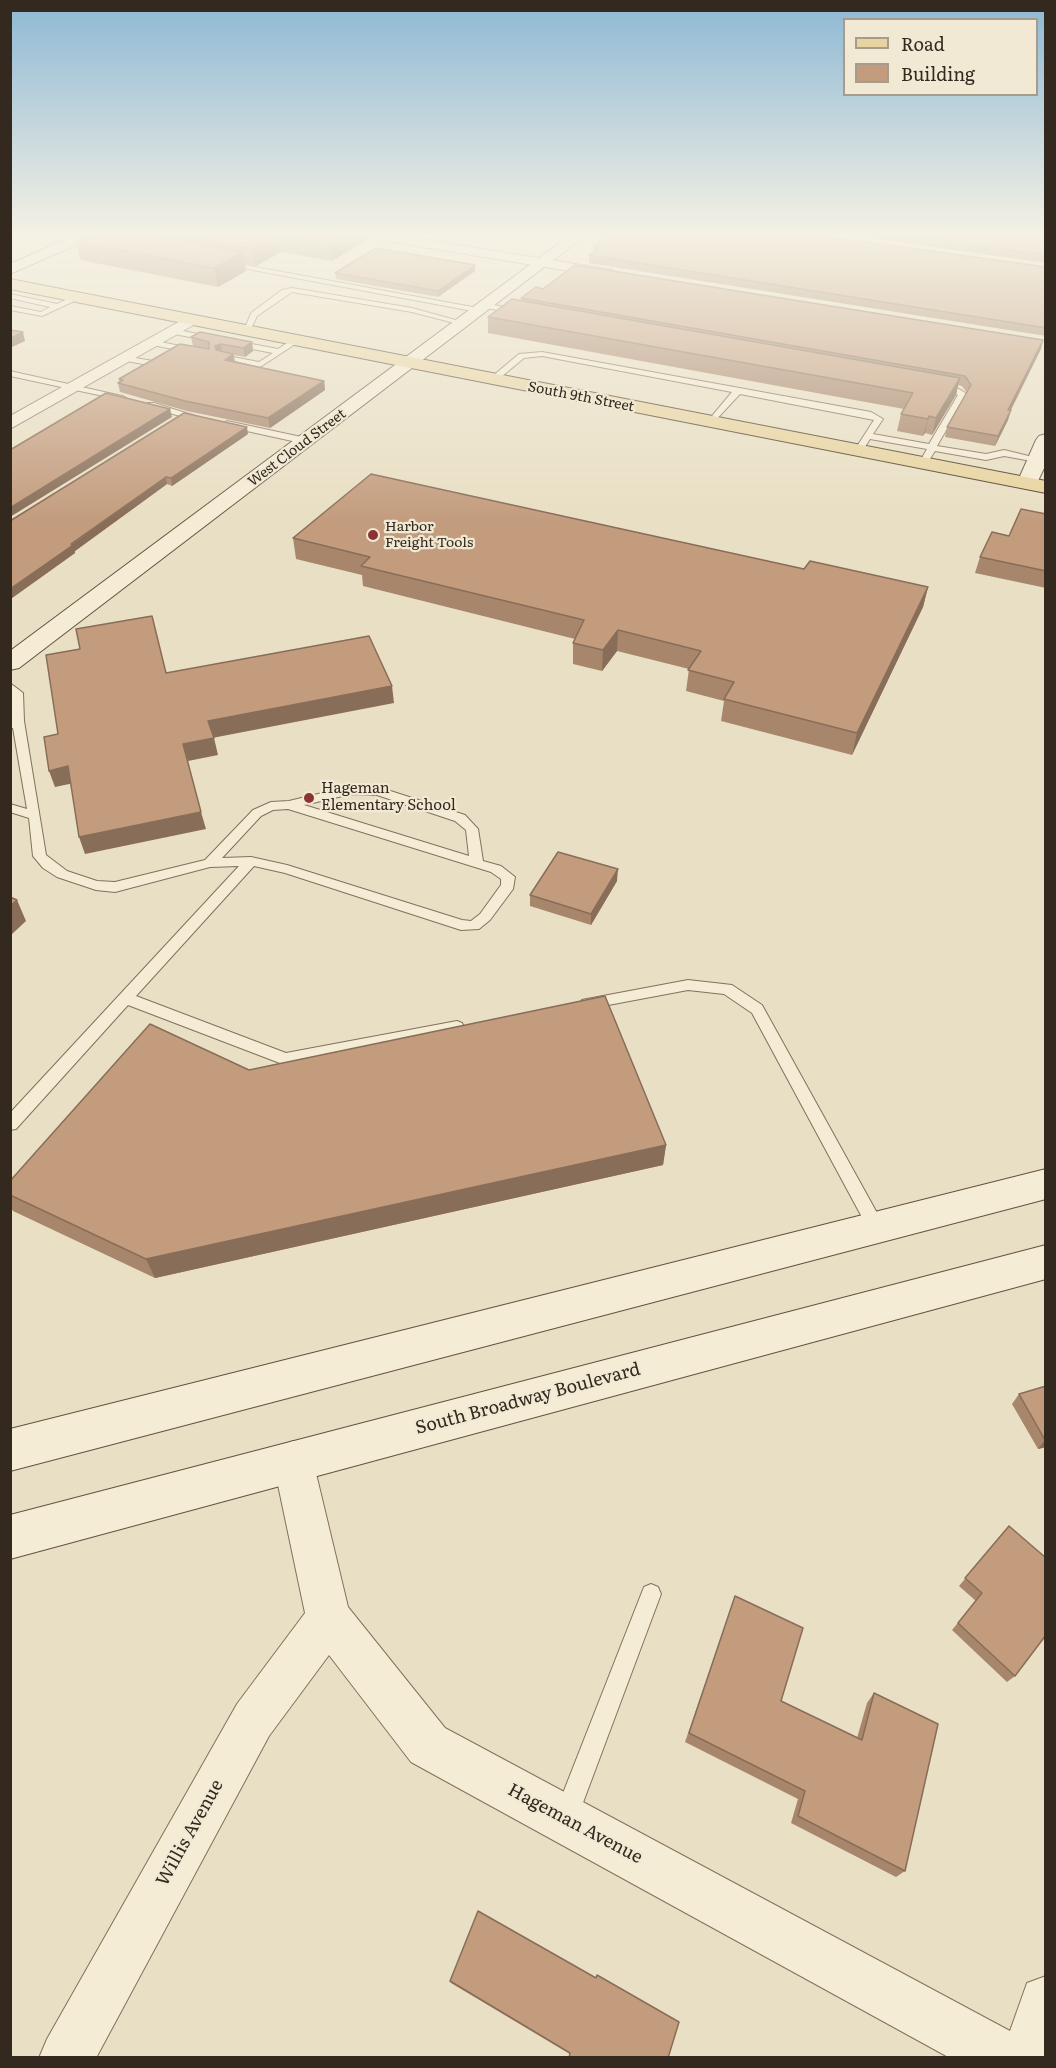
<!DOCTYPE html>
<html>
<head>
<meta charset="utf-8">
<style>
  body { margin:0 }
  #map { position:relative; width:1056px; height:2068px; overflow:hidden; background:#e9dfc4; font-family:Literata,serif }
  canvas { display:block }
  .frame { position:absolute; inset:0; border:12px solid #33291f; pointer-events:none }
  .legend { position:absolute; left:843px; top:18px; width:195px; height:78px; box-sizing:border-box; background:#f1e9d3; border:2px solid #a59c8b; margin:0; padding:8px 10px; list-style:none; font-size:18px; color:#33291f }
  .legend li { display:flex; align-items:center; gap:12px; height:30px }
  .legend b { width:30px; border:2px solid #a59c8b }
</style>
</head>
<body>
<div id="map">
<canvas width="1056" height="2068"></canvas>
<div class="frame"></div>
<ul class="legend">
<li><b style="height:8px;background:#e8d4a0"></b>Road</li>
<li><b style="height:16px;background:#c39c7e"></b>Building</li>
</ul>
</div>
<script>
const ctx = document.querySelector('canvas').getContext('2d');
ctx.lineJoin = 'round';
function toPath(rows) {
  const path = new Path2D();
  for (const r of rows) {
    path.moveTo(r[0], r[1]);
    for (let i = 2; i < r.length; i += 2) path.lineTo(r[i], r[i + 1]);
  }
  return path;
}
function trace(path, color, width, dash) {
  ctx.strokeStyle = color;
  ctx.lineWidth = width;
  ctx.lineCap = dash ? 'butt' : 'round';
  ctx.setLineDash(dash || []);
  ctx.stroke(path);
}
function fillPath(path, color) {
  ctx.fillStyle = color;
  ctx.fill(path, 'evenodd');
}
function drawText(font, color, halo, rows, align = 'center') {
  ctx.font = font + ' Literata,serif';
  ctx.lineWidth = 4.5;
  ctx.setLineDash([]);
  ctx.textBaseline = 'middle';
  ctx.strokeStyle = halo;
  ctx.fillStyle = color;
  for (const [text, x, y, turn = 0] of rows) {
    ctx.save();
    ctx.translate(x, y);
    ctx.rotate((+turn || 0) * Math.PI / 180);
    ctx.textAlign = isNaN(turn) ? turn : align;
    if (halo) ctx.strokeText(text, 0, 0);
    ctx.fillText(text, 0, 0);
    ctx.restore();
  }
}
const lane = toPath([
  [48,232,60,232,95,239,92,241,48,232],
  [228,262,478,308,482,310,478,312,226,265,228,262],
  [292,288,412,308,466,323,462,325,412,312,292,292,257,316,249,333,243,333,251,313,282,290,292,288],
  [10,294,57,304,76,295,83,297,42,316,10,310,10,306,41,312,50,307,10,298,10,294],
  [484,303,519,310,523,312,519,314,481,307,484,303],
  [172,329,278,349,293,339,300,341,260,367,218,357,222,355,259,362,273,353,169,333,169,329,172,329],
  [151,340,195,349,196,351,192,353,148,344,147,342,151,340],
  [542,352,871,412,883,419,873,434,929,444,958,395,935,385,939,383,954,386,967,394,937,446,986,454,1004,450,1041,459,1037,462,1004,456,986,460,935,451,926,465,923,466,919,463,927,449,870,439,861,453,858,454,854,451,874,420,740,394,711,425,707,422,732,392,542,356,524,358,495,382,488,380,519,354,542,352],
  [124,356,153,361,164,356,168,358,154,366,121,360,120,358,124,356],
  [10,371,122,396,126,398,122,400,10,376,10,371],
  [148,403,154,403,205,419,198,421,148,407,148,403],
  [227,421,306,438,310,441,306,444,224,426,223,424,227,421],
  [10,683,23,693,24,721,46,855,67,871,97,881,115,882,205,860,253,810,271,802,289,801,351,786,378,787,465,815,478,829,483,861,501,866,515,877,513,889,490,920,479,929,461,930,285,873,254,866,136,996,286,1053,457,1021,462,1023,464,1027,462,1031,285,1065,128,1005,16,1129,10,1130,10,1113,239,866,210,867,115,892,96,890,57,877,43,868,33,856,29,818,10,812,10,804,27,809,13,728,10,728,10,683],
  [351,794,377,795,455,821,466,830,469,856,304,805,351,794],
  [288,809,491,872,501,879,501,885,480,914,471,921,462,920,287,865,251,857,222,858,261,816,273,810,288,809],
  [688,980,732,985,762,1005,882,1222,885,1227,882,1232,876,1234,870,1232,752,1013,724,994,688,990,587,1009,582,1008,580,1004,582,1000,587,999,688,980],
  [651,1584,658,1587,661,1594,578,1816,574,1824,566,1828,558,1824,554,1816,644,1587,651,1584]
]);
const street = toPath([
  [349,232,379,232,612,270,619,274,612,278,356,236,349,232],
  [191,315,197,317,199,320,197,323,10,429,10,416,191,315],
  [293,1441,307,1447,313,1461,348,1607,445,1728,1010,2031,1027,1983,1046,1976,1046,2058,950,2058,411,1762,329,1655,269,1736,96,2058,39,2058,47,2039,237,1704,305,1613,273,1461,279,1447,293,1441]
]);
const secondary = toPath([
  [82,232,100,232,98,235,10,274,10,264,82,232],
  [574,232,590,232,19,668,10,670,10,651,574,232],
  [1046,434,1046,464,1037,483,1034,487,1027,489,1020,487,1017,483,1036,440,1039,436,1046,434],
  [1046,1169,1046,1199,10,1471,10,1429,1046,1169],
  [1046,1245,1046,1279,10,1559,10,1515,1046,1245]
]);
const primary = toPath([
  [10,279,1046,481,1046,493,10,289,10,279]
]);
trace(lane, '#82715c', 2);
trace(street, '#82715c', 2);
trace(secondary, '#635240', 2);
trace(primary, '#504030', 2);
fillPath(lane, '#f5ecd6');
fillPath(street, '#f5ecd6');
fillPath(secondary, '#f5ecd6');
fillPath(primary, '#e8d4a0');
fillPath(toPath([
  [98,232,367,232,367,240,332,261,281,252,256,266,245,264,246,271,218,287,80,260,76,242],
  [827,232,1046,232,1046,263],
  [593,246,1046,267,1046,336,589,263,589,255,593,252],
  [475,265,475,271,438,297,336,279,335,273],
  [543,289,1043,340,1041,349,1010,410,1008,420,995,446,945,437,947,427,967,393,962,386,958,385,956,395,932,435,925,433,923,436,897,431,901,414,904,409,488,333,488,317,521,301,521,298],
  [191,337,252,342,253,351,245,357,234,355,235,362,324,381,325,390,270,428,187,411,120,392,118,383,120,382,119,379,193,346],
  [248,434,172,486,167,484,75,551,75,553,12,598,10,597,10,521],
  [1046,514,1046,588,975,573,980,557,1009,536],
  [293,538,804,569,928,587,923,607,852,755,721,721,724,701,686,691,689,669,617,651,602,671,573,664,573,643,575,639,363,586,362,575,296,559],
  [617,881,591,925,530,906,530,895],
  [249,1070,666,1145,663,1165,155,1278,13,1211,10,1206,10,1181],
  [1046,1386,1046,1447,1038,1449,1012,1404,1019,1394],
  [1009,1526,1015,1676,1007,1682,952,1630,976,1601,959,1586],
  [735,1596,781,1701,857,1738,867,1703,874,1693,905,1871,896,1877,791,1823,798,1799,685,1742],
  [596,1978,570,2054,451,1983,450,1981]
]), '#a8866c');
fillPath(toPath([
  [352,232,367,232,367,240,332,261,330,244],
  [279,236,281,252,256,266,253,249],
  [243,252,246,271,218,287,214,268],
  [475,265,475,271,438,297,438,291],
  [23,332,25,341,10,348,10,339],
  [1043,340,1041,349,1006,420,1008,410],
  [252,342,253,351,245,357,243,348],
  [221,344,222,353,217,355,215,346],
  [233,354,235,363,225,360],
  [960,378,956,395,932,435,936,418],
  [324,381,325,390,270,428,268,418],
  [170,409,172,417,10,517,10,508],
  [1011,410,1008,420,995,446,998,436],
  [929,416,925,433,923,436,928,419],
  [247,427,248,434,172,486,171,478],
  [166,477,167,484,75,551,75,553,12,598,10,589],
  [928,587,923,607,852,755,857,733],
  [618,630,617,651,602,671,603,650],
  [392,686,394,703,212,738,208,721],
  [214,738,218,755,188,761,183,744],
  [68,766,74,783,55,787,49,771],
  [201,812,206,829,85,854,79,837],
  [618,869,617,881,591,925,591,914],
  [17,900,26,921,10,936,10,906],
  [666,1145,663,1165,155,1278,146,1259],
  [1045,1440,1046,1447,1038,1449]
]), '#886d58');
const building = toPath([
  [98,232,129,232,243,252,214,268,76,242,98,232],
  [155,232,352,232,330,244,279,236,253,249,155,232],
  [611,232,794,232,1046,267,1046,328,589,255,600,247,593,246,611,232],
  [879,232,1046,232,1046,255,879,232],
  [376,248,475,265,438,291,335,273,376,248],
  [575,265,1043,340,1008,410,1011,410,998,436,947,427,971,385,965,376,521,298,536,287,543,289,575,265],
  [512,299,960,378,936,418,929,416,928,419,901,414,913,393,488,317,512,299],
  [10,330,23,332,10,339,10,330],
  [200,332,252,342,243,348,221,344,215,346,216,350,233,354,225,360,324,381,268,418,185,401,118,383,123,380,119,379,180,344,209,349,209,342,191,337,200,332],
  [106,393,170,409,10,508,10,450,106,393],
  [184,413,247,427,171,478,166,477,71,544,73,545,10,589,10,521,184,413],
  [371,474,804,569,810,561,928,587,857,733,724,699,734,682,688,670,701,651,618,630,603,650,573,643,584,620,361,566,370,557,293,538,371,474],
  [1021,509,1046,514,1046,571,980,557,992,532,1009,536,1021,509],
  [152,616,166,673,369,636,392,686,208,721,214,738,183,744,201,812,79,837,68,766,49,771,44,737,58,734,46,655,80,649,76,629,152,616],
  [558,852,618,869,591,914,530,895,558,852],
  [10,897,17,900,10,906,10,897],
  [605,996,666,1145,146,1259,10,1195,10,1181,150,1024,249,1070,605,996],
  [1046,1386,1046,1440,1045,1440,1019,1394,1046,1386],
  [1009,1526,1046,1558,1046,1635,1015,1676,958,1623,982,1593,965,1578,1009,1526],
  [735,1596,803,1628,781,1701,862,1740,874,1693,938,1724,905,1871,798,1816,805,1791,689,1733,735,1596],
  [478,1911,596,1978,597,1975,679,2022,668,2058,569,2058,570,2053,450,1981,478,1911]
]);
fillPath(building, '#c39c7e');
trace(building, '#886d58', 1.5);
const sky = ctx.createLinearGradient(0, 0, 0, 521);
sky.addColorStop(0, '#8db8d4');
sky.addColorStop(0.45, '#f5f1e4');
sky.addColorStop(1, '#f5f1e400');
ctx.fillStyle = sky;
ctx.fillRect(0, 0, 1056, 521);
for (const [x, y, r, color] of [
  [373,535,6,"#8a3533"],
  [309,798,6,"#8a3533"]
]) {
  const dot = new Path2D();
  dot.arc(x, y, r, 0, 2 * Math.PI);
  ctx.fillStyle = color;
  ctx.fill(dot);
  trace(dot, '#f1e9d3', 2);
}
drawText('14px', '#33291f', '#f1e9d3', [
  ["South 9th Street",581,397,11],
  ["West Cloud Street",297,448,-37]
]);
drawText('14px', '#33291f', '#f1e9d3', [
  ["Harbor",385,527],
  ["Freight Tools",385,543]
], 'left');
drawText('15px', '#33291f', '#f1e9d3', [
  ["Hageman",321,789],
  ["Elementary School",321,806]
], 'left');
drawText('18px', '#33291f', '#f1e9d3', [
  ["South Broadway Boulevard",528,1399,-15],
  ["Hageman Avenue",575,1824,28],
  ["Willis Avenue",190,1833,-61]
]);
</script>
</body>
</html>
